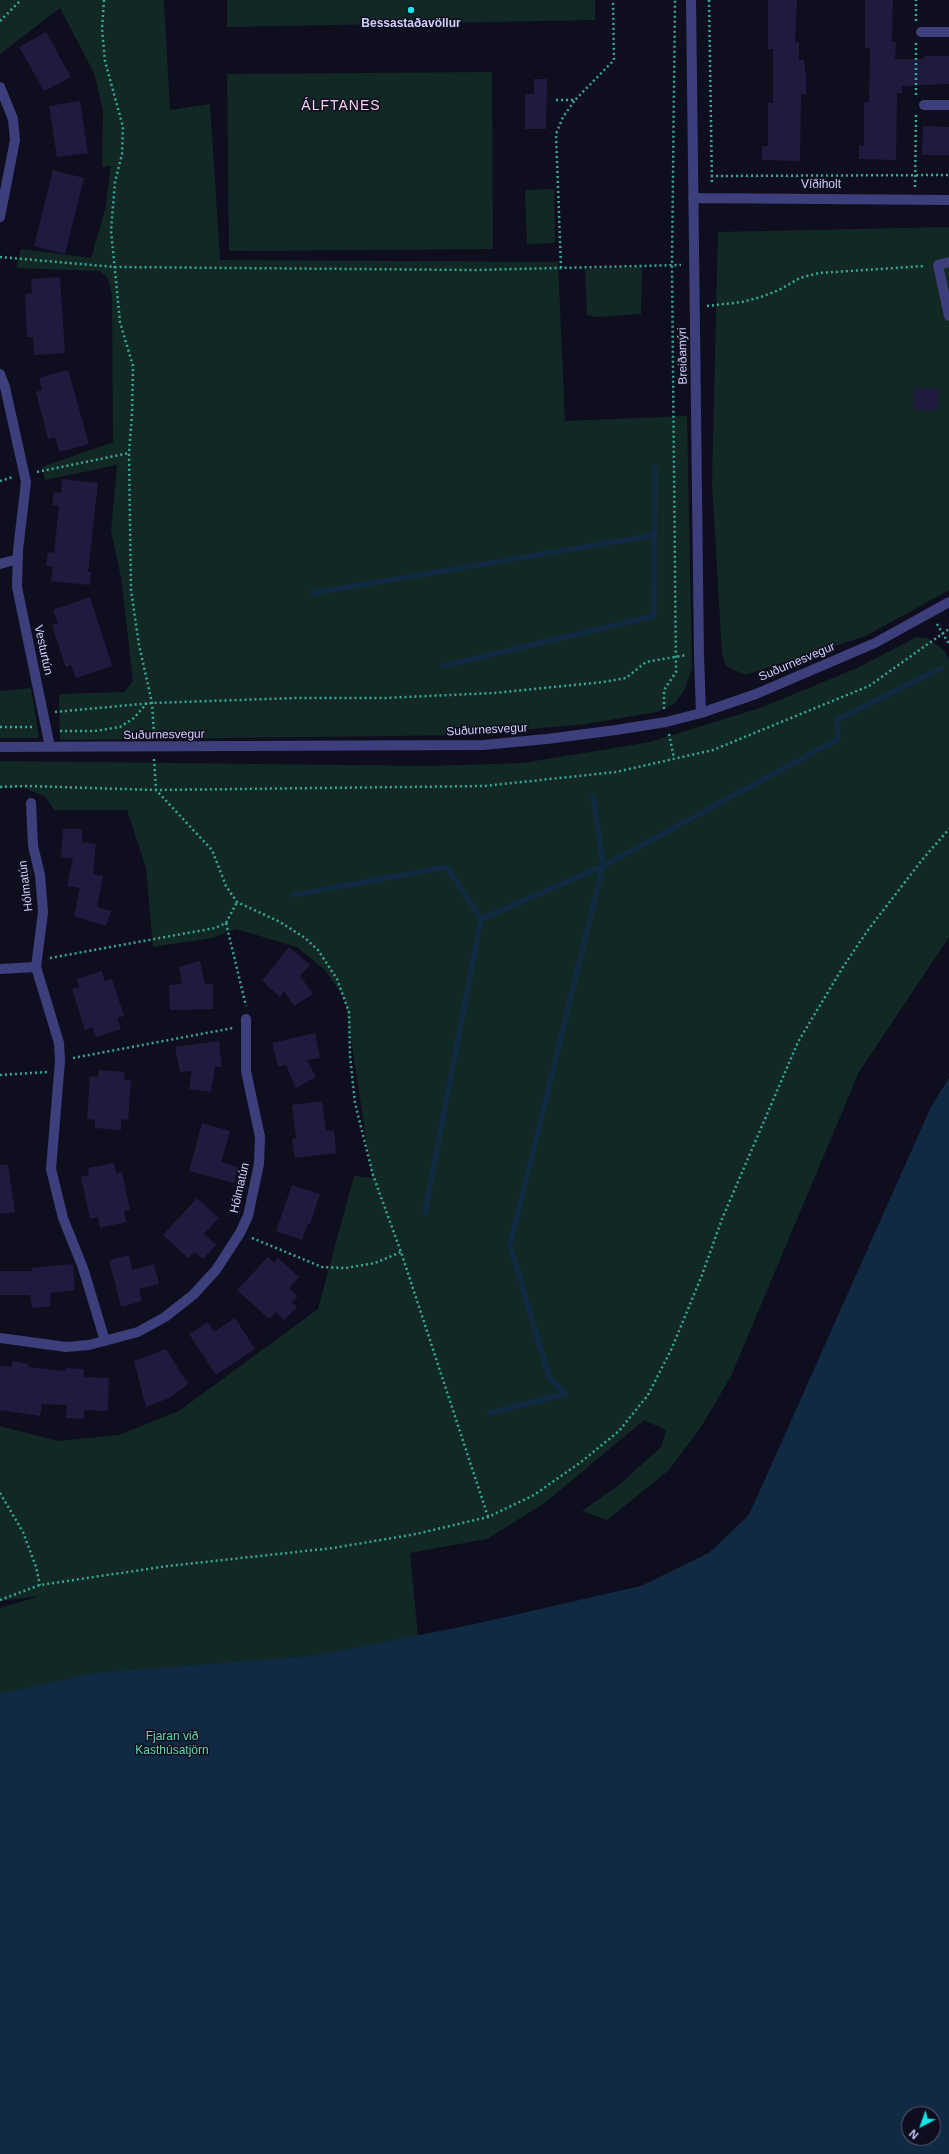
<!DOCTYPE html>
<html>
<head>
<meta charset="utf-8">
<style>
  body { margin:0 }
  #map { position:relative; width:949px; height:2154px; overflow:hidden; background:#0f0e1f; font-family:Arial,sans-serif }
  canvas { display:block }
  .north { position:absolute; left:901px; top:2106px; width:40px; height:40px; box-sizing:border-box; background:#0f0e1f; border:1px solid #5c5b77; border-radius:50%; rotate:221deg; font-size:11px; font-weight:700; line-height:16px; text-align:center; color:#d0cffc }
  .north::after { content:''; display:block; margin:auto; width:14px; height:18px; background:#10e5e7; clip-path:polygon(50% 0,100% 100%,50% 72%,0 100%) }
</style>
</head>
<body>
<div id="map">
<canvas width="949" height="2154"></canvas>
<div class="north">N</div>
</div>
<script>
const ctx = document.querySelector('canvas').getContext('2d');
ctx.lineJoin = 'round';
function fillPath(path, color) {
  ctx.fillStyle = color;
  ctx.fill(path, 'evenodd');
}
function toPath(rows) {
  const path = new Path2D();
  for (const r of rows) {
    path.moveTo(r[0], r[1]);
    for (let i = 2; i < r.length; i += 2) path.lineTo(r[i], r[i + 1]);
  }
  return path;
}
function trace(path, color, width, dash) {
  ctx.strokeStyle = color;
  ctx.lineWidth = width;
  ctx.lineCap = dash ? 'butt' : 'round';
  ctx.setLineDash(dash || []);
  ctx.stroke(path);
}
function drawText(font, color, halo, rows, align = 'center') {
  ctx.font = font + ' Arial,sans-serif';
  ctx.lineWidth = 3;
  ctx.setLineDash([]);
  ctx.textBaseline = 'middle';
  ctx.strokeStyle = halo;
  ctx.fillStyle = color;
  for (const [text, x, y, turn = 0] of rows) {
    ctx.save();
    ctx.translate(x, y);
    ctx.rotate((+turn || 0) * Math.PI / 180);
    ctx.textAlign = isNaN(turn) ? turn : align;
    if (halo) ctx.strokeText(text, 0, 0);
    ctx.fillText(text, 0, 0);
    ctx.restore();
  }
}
fillPath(toPath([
  [0,0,164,0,170,110,210,104,220,260,558,262,565,421,687,416,692,668,684,691,674,704,657,712,586,724,467,735,60,740,59,694,124,692,133,681,121,577,111,531,117,465,45,480,42,467,113,442,112,294,108,278,99,271,16,268,21,249,91,258,105,210,111,166,102,167,103,110,94,73,60,8,0,54],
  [227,0,595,0,595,20,227,27],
  [492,72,493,249,229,251,227,74],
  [554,189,555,243,527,244,525,190],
  [949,227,949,590,866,636,745,675,726,666,722,654,712,482,718,232],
  [642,267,641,314,596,317,587,315,585,269],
  [917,637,927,638,944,650,949,660,949,937,859,1072,731,1376,701,1427,669,1470,607,1520,582,1511,619,1485,661,1447,666,1430,644,1420,546,1502,487,1539,410,1553,420,1656,528,1612,641,1586,709,1553,749,1515,771,1466,837,1532,0,2065,0,1608,40,1596,0,1601,0,1426,58,1441,119,1435,179,1411,318,1309,354,1176,372,1178,345,999,325,970,297,947,236,929,212,938,153,947,146,868,127,810,54,810,46,797,22,787,0,788,0,761,431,766,523,763,650,742,760,708,857,668],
  [31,688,39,738,0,738,0,691]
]), '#112825');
fillPath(toPath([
  [949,1078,949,2154,0,2154,0,1694,94,1673,314,1656,475,1624,641,1586,709,1553,749,1515,931,1107],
  [909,2114,933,2114,933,2138,909,2138]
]), '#112a44');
trace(toPath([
  [313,593,655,535],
  [443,666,654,616,655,467],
  [293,895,447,867,481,919],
  [425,1212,481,919,603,866,838,739,837,720,942,668],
  [490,1413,565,1394,549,1377,510,1245,603,866,593,796]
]), '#112a44', 5);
fillPath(toPath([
  [768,0,797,0,795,43,799,42,799,60,804,60,806,78,806,94,801,94,800,161,762,160,762,146,768,146,768,103,773,103,773,49,768,49],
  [865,0,893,0,892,42,896,42,895,59,924,59,924,56,949,56,949,84,902,86,902,93,897,93,896,160,859,159,859,146,864,146,864,102,869,102,870,48,865,48],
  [46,32,71,77,44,91,19,47],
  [534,79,547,79,546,129,525,129,525,94,534,94],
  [80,101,88,153,57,157,49,106],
  [923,126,949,127,949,155,922,155],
  [53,170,84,178,65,254,34,246],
  [60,277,65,353,34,355,33,337,27,337,25,294,32,293,31,279],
  [68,370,89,444,59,452,55,437,48,439,36,392,42,390,39,378],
  [914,388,939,388,938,410,914,410],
  [62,479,98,483,88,572,91,572,90,585,51,581,53,566,46,566,48,552,54,553,59,506,52,505,54,492,61,493],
  [90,597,112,666,76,678,71,665,66,667,60,650,52,625,58,623,53,610],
  [63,829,82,829,82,842,96,844,93,874,103,876,97,907,111,911,106,926,74,916,80,888,67,886,73,858,61,857],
  [289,947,310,965,300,976,313,994,294,1006,284,991,280,997,262,981],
  [200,961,205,984,213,984,213,1009,170,1010,169,985,182,984,179,967],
  [102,971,105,981,112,979,124,1016,117,1018,121,1029,96,1037,92,1027,85,1030,72,989,79,987,77,979],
  [315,1033,320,1058,307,1060,316,1077,296,1088,286,1065,278,1067,272,1043],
  [219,1041,222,1067,215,1067,211,1092,189,1089,192,1071,180,1072,175,1047],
  [99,1070,125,1072,124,1080,131,1080,128,1120,121,1119,121,1130,95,1128,95,1120,87,1119,90,1076,98,1077],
  [322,1101,326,1131,334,1130,336,1153,295,1158,292,1139,296,1138,292,1105],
  [202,1123,230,1131,221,1162,238,1167,234,1183,189,1171],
  [114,1163,116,1173,122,1172,130,1210,124,1211,126,1222,100,1228,98,1217,90,1219,81,1177,89,1175,88,1168],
  [0,1165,8,1165,15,1212,0,1214],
  [292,1185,320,1194,310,1224,308,1224,302,1240,276,1231],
  [197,1198,219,1218,204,1234,216,1245,203,1259,195,1252,188,1258,163,1235],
  [129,1255,132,1270,154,1264,159,1284,139,1289,142,1301,121,1307,109,1260],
  [268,1257,274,1263,278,1258,299,1277,289,1288,298,1296,292,1302,297,1307,284,1320,276,1312,269,1319,237,1290],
  [73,1264,75,1290,50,1293,51,1306,32,1308,30,1295,0,1295,0,1271,32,1271,32,1268],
  [235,1318,255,1349,216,1375,189,1334,208,1322,214,1332],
  [166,1349,188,1384,169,1398,146,1407,134,1361],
  [13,1361,28,1364,28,1367,65,1371,66,1368,84,1369,83,1377,109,1378,108,1411,84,1410,84,1419,66,1418,67,1405,42,1404,40,1416,0,1410,0,1366,11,1367]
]), '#1f1b3e');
trace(toPath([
  [104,0,102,29,105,61,123,127,122,154,115,182,111,230,120,322,133,366,132,414,129,453,131,590,139,645,152,703,154,734],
  [709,0,712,185],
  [0,21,21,0],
  [916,21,916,0],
  [916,95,916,42],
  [556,100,575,100,614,60,613,0],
  [711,176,949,175],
  [915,187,916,114],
  [0,257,115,267,475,270,681,265],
  [561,268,556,134,563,117,575,100],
  [707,306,742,302,761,297,779,290,800,278,819,273,925,266],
  [37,472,129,453],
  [0,481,13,477],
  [937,624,949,644],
  [664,709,664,690,676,672,672,265,675,0],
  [55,712,152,703,296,698,384,698,494,693,603,682,626,678,646,662,686,655],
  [0,727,33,727],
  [60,731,95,731,120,727,134,718,147,703],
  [669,734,674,758],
  [154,759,156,790,212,850,226,886,237,902,280,922,305,938,318,950,337,979,349,1012,350,1056,355,1103,373,1175,401,1252,488,1517],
  [0,787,27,786,156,790,484,786,616,772,713,750,869,686,949,629],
  [226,923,246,1006],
  [50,958,215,928,226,923,237,902],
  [73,1058,233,1028],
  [0,1075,47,1072],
  [252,1238,322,1267,346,1268,375,1263,401,1252],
  [0,1493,23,1532,36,1567,40,1585],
  [0,1600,40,1585,168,1566,333,1548,416,1534,488,1517,534,1495,581,1462,619,1431,648,1395,672,1348,702,1275,722,1219,798,1042,843,967,868,930,922,860,949,829]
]), '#36a998', 2.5, [2, 3]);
trace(toPath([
  [691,0,699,656,701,713],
  [921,32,949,32],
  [0,87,13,119,15,140,0,217],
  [924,105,949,105],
  [693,198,949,200],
  [949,262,938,265,949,316],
  [0,374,5,387,26,482,18,550,17,587,50,747],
  [0,564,18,559],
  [0,747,483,745,547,739,616,730,666,722,701,713,756,694,875,643,949,602],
  [31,803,33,846,40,875,43,912,36,967,59,1043,60,1061,51,1169,63,1218,83,1268,105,1341],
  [0,969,36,967],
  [0,1338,66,1347,89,1345,138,1332,165,1317,193,1295,216,1270,240,1233,248,1216,259,1164,260,1137,246,1071,246,1019]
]), '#3c3f7b', 10);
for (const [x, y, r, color] of [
  [411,10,4,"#10e5e7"]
]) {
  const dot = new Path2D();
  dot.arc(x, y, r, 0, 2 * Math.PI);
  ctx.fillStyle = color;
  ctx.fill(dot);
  trace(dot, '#0f0e1f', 1.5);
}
drawText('bold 12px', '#d0cffc', '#0f0e1f', [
  ["Bessastaðavöllur",411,24]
]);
drawText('12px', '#d0cffc', '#0f0e1f', [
  ["Víðiholt",821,185],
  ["Breiðamýri",683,356,-91],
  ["Vesturtún",43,650,78],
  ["Suðurnesvegur",797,662,-23],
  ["Suðurnesvegur",487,730,-3],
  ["Suðurnesvegur",164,735,-1],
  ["Hólmatún",26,886,-97],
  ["Hólmatún",240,1188,-77]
]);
drawText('12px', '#61d6ae', '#0f0e1f', [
  ["Fjaran við",172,1737],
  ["Kasthúsatjörn",172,1751]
]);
ctx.letterSpacing = '1px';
drawText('14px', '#fcd1f0', '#0f0e1f', [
  ["ÁLFTANES",341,106]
]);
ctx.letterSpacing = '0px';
</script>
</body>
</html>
